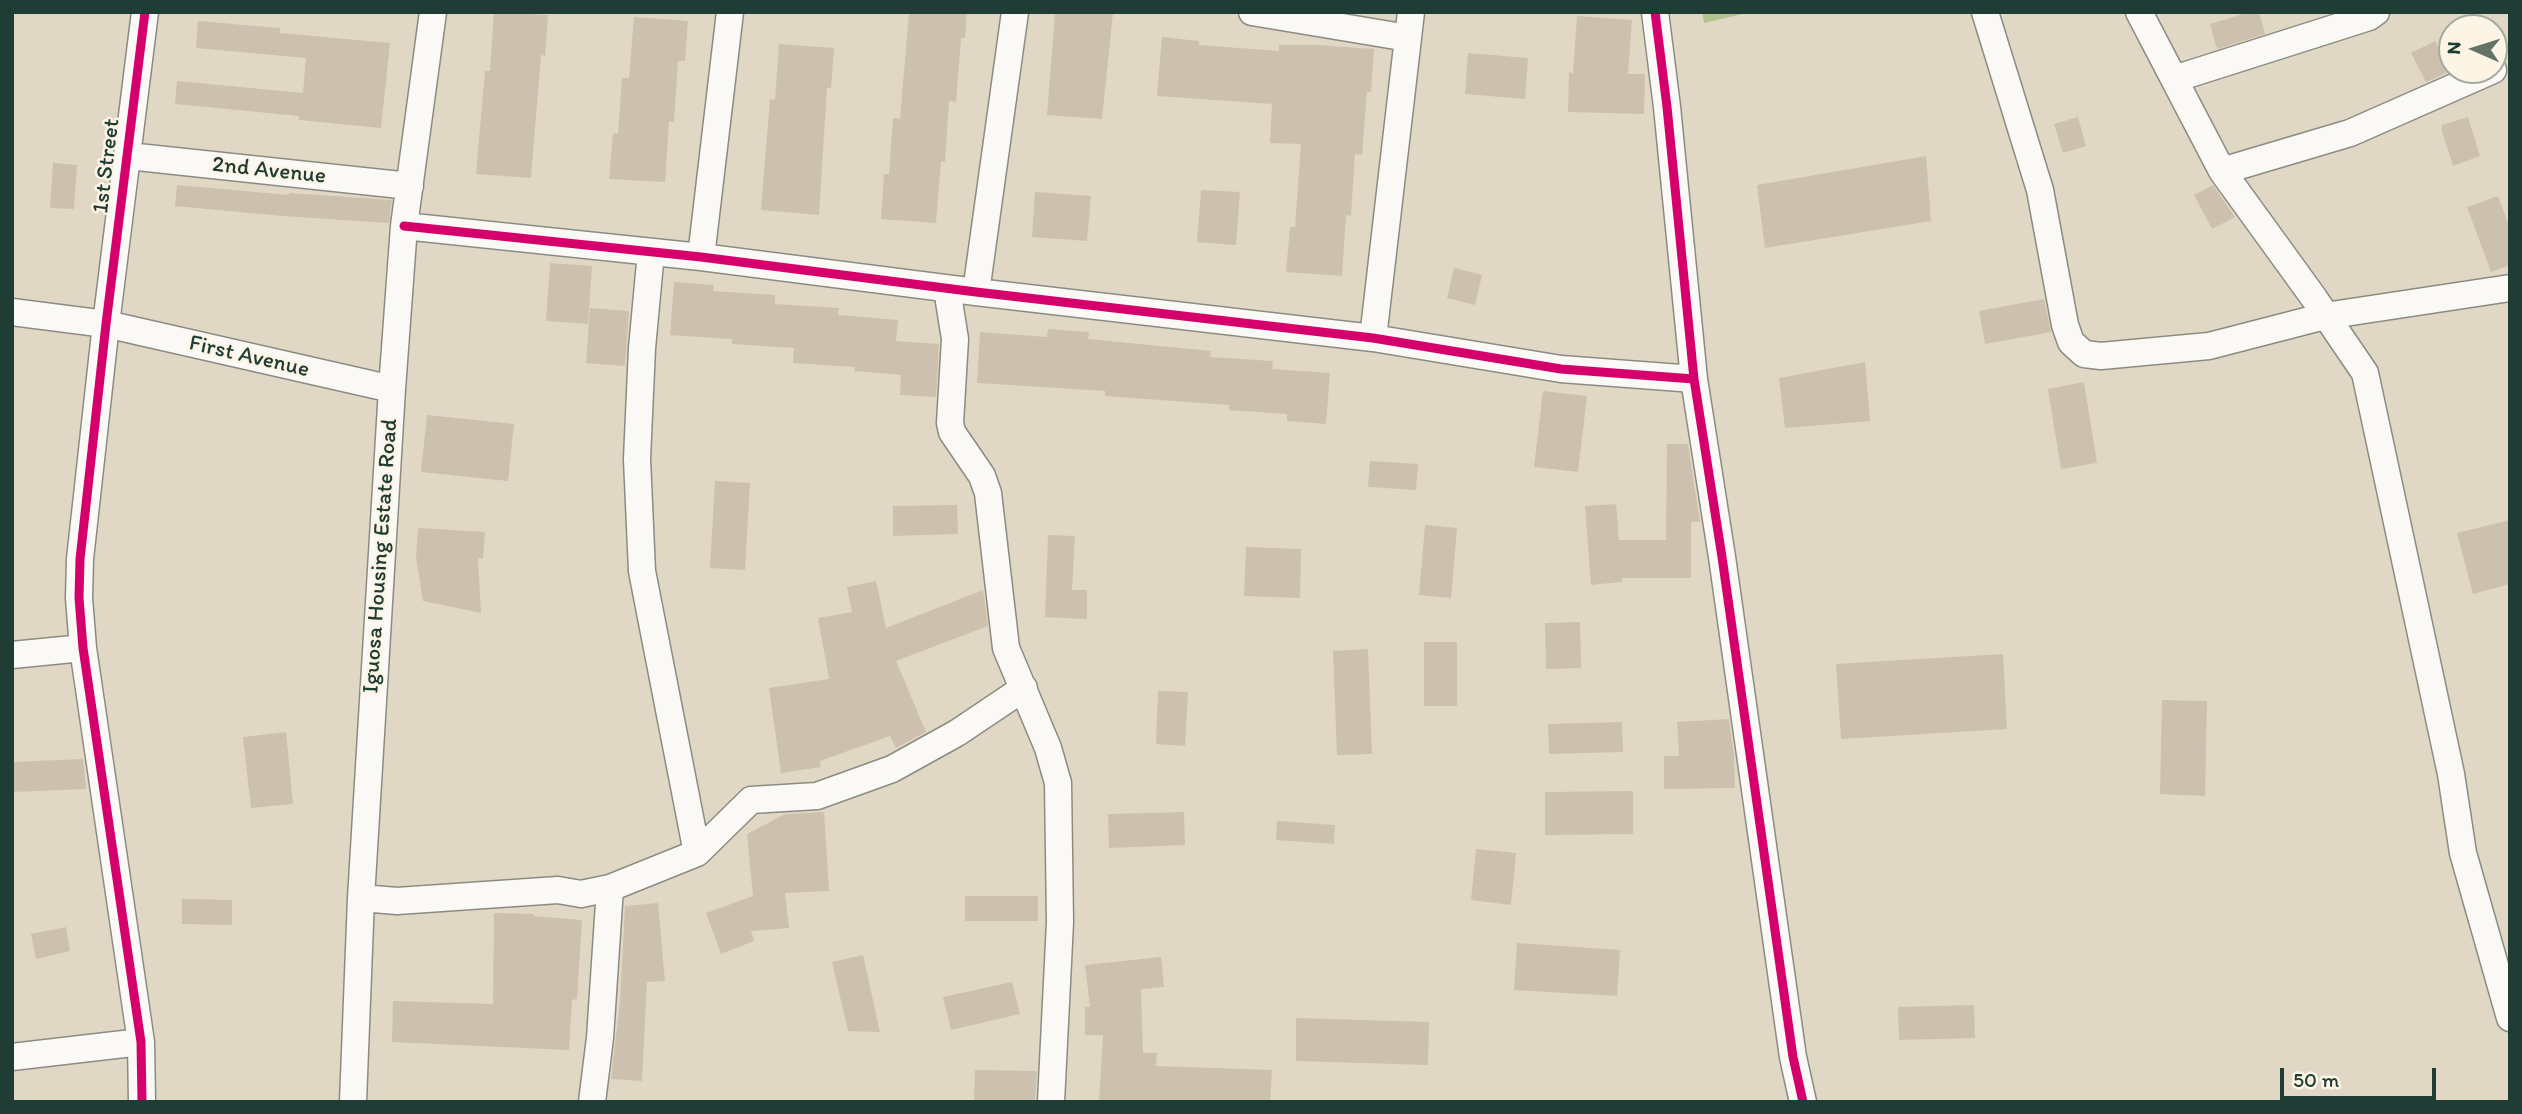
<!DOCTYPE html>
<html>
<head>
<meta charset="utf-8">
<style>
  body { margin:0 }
  #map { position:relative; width:2522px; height:1114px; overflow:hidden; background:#e0d8c5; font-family:Itim,sans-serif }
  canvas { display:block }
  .frame { position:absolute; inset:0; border:14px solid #1f3d34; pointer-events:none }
  .north { position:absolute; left:2438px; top:14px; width:70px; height:70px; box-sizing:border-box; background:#fcf5e5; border:2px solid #a4ab9e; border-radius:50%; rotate:273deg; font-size:19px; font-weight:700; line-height:28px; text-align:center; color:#1f3d34 }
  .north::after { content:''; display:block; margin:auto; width:24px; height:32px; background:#637367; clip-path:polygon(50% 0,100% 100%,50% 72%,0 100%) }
  .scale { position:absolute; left:2280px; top:1068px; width:156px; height:32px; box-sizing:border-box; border:4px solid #1f3d34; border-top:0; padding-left:9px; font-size:21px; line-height:24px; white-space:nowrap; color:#1f3d34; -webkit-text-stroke:5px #fcf5e5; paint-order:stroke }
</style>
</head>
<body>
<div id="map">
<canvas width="2522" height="1114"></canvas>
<div class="frame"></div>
<div class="north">N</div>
<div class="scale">50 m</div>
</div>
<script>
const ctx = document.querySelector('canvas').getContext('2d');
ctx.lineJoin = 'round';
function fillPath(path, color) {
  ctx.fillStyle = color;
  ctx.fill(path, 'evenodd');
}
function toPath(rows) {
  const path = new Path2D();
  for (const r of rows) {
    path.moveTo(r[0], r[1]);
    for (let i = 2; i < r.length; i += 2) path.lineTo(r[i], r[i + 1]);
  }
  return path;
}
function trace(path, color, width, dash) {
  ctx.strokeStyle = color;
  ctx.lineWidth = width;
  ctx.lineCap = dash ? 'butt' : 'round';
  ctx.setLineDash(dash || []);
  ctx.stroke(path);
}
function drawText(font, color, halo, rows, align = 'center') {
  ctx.font = font + ' Itim,sans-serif';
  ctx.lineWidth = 5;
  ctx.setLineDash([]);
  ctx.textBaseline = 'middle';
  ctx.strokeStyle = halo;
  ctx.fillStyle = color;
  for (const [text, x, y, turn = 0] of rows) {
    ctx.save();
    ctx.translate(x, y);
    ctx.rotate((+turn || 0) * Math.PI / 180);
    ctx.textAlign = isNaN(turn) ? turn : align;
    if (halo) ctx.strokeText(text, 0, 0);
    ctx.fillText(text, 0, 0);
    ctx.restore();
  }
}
fillPath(toPath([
  [1702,12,1751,12,1704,23]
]), '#b5c390');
fillPath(toPath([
  [494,12,548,15,545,56,541,55,531,178,476,174,485,71,490,71],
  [909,12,967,12,965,38,961,38,956,102,949,101,945,162,941,162,936,223,881,219,884,174,889,174,893,118,900,119],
  [1055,12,1113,13,1102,119,1047,115],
  [2249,12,2259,12,2265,34,2217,49,2210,24],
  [1577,16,1632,20,1628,74,1645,74,1644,114,1568,112,1569,72,1573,73],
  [634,17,688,21,685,61,678,61,674,122,669,122,665,182,609,179,613,133,618,134,622,78,629,78],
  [198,21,280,28,280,33,390,43,381,128,299,120,299,116,175,104,177,81,303,93,306,58,196,48],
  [1162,37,1199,41,1199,45,1279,51,1279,45,1317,45,1374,49,1371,92,1367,92,1362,155,1355,154,1351,216,1346,215,1342,276,1286,272,1290,227,1295,227,1301,144,1270,143,1272,104,1157,96],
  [2435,41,2451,71,2426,82,2411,53],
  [779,44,834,48,831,88,827,88,819,215,761,210,770,99,775,100],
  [1468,53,1528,58,1525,99,1465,94],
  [2078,117,2086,146,2063,153,2054,124],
  [2468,117,2480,156,2453,166,2442,132,2442,125],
  [1926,156,1931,221,1765,248,1757,185],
  [53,163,77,165,74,209,50,208],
  [177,185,289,195,289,193,392,200,389,223,282,216,175,206],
  [2213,185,2235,217,2212,229,2194,195],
  [1201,190,1240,192,1236,245,1197,242],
  [1035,192,1091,196,1087,241,1032,237],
  [2498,196,2510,228,2510,265,2491,272,2467,207],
  [550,263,592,266,588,324,546,321],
  [1454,268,1482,275,1475,305,1447,298],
  [674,282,714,285,713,291,775,295,775,304,839,308,838,315,898,320,896,341,939,344,936,397,900,395,901,375,854,371,855,367,793,363,794,348,732,344,732,339,670,335],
  [2044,299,2051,332,1985,344,1979,311],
  [590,308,629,311,625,366,586,363],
  [1048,329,1089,332,1088,339,1211,351,1210,357,1273,361,1272,369,1330,373,1326,424,1287,421,1287,414,1229,410,1229,405,1105,396,1105,391,977,383,980,332,1047,337],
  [1865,362,1870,421,1785,428,1779,378],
  [2084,382,2097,463,2061,469,2048,389],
  [1543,391,1587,396,1578,472,1534,467],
  [427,415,514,424,508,481,421,472],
  [1667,444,1688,444,1700,522,1691,522,1691,578,1622,578,1622,582,1591,585,1585,506,1616,504,1619,540,1666,540],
  [1370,461,1418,464,1416,490,1368,487],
  [715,481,750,483,745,570,710,568],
  [957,505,958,534,893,536,893,506],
  [2510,520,2510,584,2473,594,2457,533],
  [1425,525,1457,528,1451,598,1419,595],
  [418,528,485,532,483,559,478,558,481,613,423,601,416,557],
  [1048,535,1075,536,1072,590,1087,590,1087,619,1045,617],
  [1246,547,1301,549,1300,598,1244,596],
  [876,581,886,628,983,590,988,626,896,661,926,732,896,748,890,736,820,761,821,767,781,773,769,688,829,679,818,618,852,612,847,587],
  [1580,622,1581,668,1546,669,1545,623],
  [1424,642,1457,642,1457,706,1424,706],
  [1368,649,1372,754,1337,755,1333,651],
  [2003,654,2007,729,1841,739,1836,664],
  [1158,691,1188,692,1185,746,1156,744],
  [2162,700,2207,701,2205,796,2160,794],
  [1729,719,1734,755,1735,788,1664,789,1664,756,1679,756,1677,722],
  [1622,722,1623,752,1549,754,1548,724],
  [286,732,293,804,251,808,243,737],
  [83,759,86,789,12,792,12,762],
  [1633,791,1633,834,1545,835,1545,792],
  [824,812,829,891,785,893,789,928,751,931,754,941,721,954,706,913,753,896,747,834,785,814],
  [1184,812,1185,845,1109,848,1108,814],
  [1277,821,1335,825,1334,844,1276,840],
  [1476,849,1516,853,1511,905,1471,900],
  [965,896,1038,896,1038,921,965,921],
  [182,899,232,900,232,925,182,924],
  [658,903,665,981,647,982,642,1081,611,1079,620,1002,625,906],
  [494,913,534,914,534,916,582,920,577,999,572,1000,569,1050,392,1042,393,1001,493,1004],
  [66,927,70,951,36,959,31,934],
  [1517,943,1620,950,1617,996,1514,990],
  [863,955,880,1032,848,1031,832,962],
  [1161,957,1164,987,1141,989,1143,1053,1157,1053,1156,1066,1272,1070,1270,1102,1154,1100,1154,1102,1099,1102,1103,1035,1085,1035,1085,1007,1090,1007,1085,965],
  [1012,982,1020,1014,951,1030,943,997],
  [1974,1005,1975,1038,1899,1040,1898,1007],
  [1296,1018,1429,1022,1428,1065,1296,1061],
  [975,1070,1037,1071,1035,1102,974,1102]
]), '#cec0ae');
const minor = toPath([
  [1252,12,1408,38],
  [1655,12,1667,107,1694,379,1722,557,1793,1057,1803,1102],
  [1985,12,2040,190,2065,325,2071,342,2084,354,2101,356,2209,346,2325,316,2510,288],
  [2139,12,2222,171,2314,298,2365,373,2451,774,2463,853,2510,1018],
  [2174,79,2369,17,2376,12],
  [128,156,410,186],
  [2222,171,2350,133,2493,70],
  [404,226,701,257,976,292,1373,338,1561,369,1694,379],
  [651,252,642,348,637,459,642,571,697,853],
  [701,257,730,12],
  [947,289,955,339,950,423,952,432,982,476,988,493,1006,648,1048,748,1058,783,1060,922,1051,1102],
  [976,292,1015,12],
  [12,312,106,324,392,389],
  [1373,338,1411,12],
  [12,655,83,648],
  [361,898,397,901,558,890,581,894,610,888,697,853,751,800,817,796,892,769,957,733,1024,688],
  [12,1057,141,1042],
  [142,1102,141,1042,83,648,79,598,80,559,106,324,145,12],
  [353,1102,361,898,392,389,404,226,433,12],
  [592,1102,600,1038,610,888]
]);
trace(minor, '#8b8c81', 29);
trace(minor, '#faf9f6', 26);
trace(toPath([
  [1655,12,1667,107,1694,379,1722,557,1793,1057,1803,1102],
  [404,226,701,257,976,292,1373,338,1561,369,1694,379],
  [142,1102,141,1042,83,648,79,598,80,559,106,324,145,12]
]), '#d6006c', 9);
drawText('23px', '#1f3d34', '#fcf5e5', [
  ["1st Street",107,166,-83],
  ["2nd Avenue",269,171,6],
  ["First Avenue",249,357,13],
  ["Iguosa Housing Estate Road",381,556,-86]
]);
</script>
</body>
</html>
